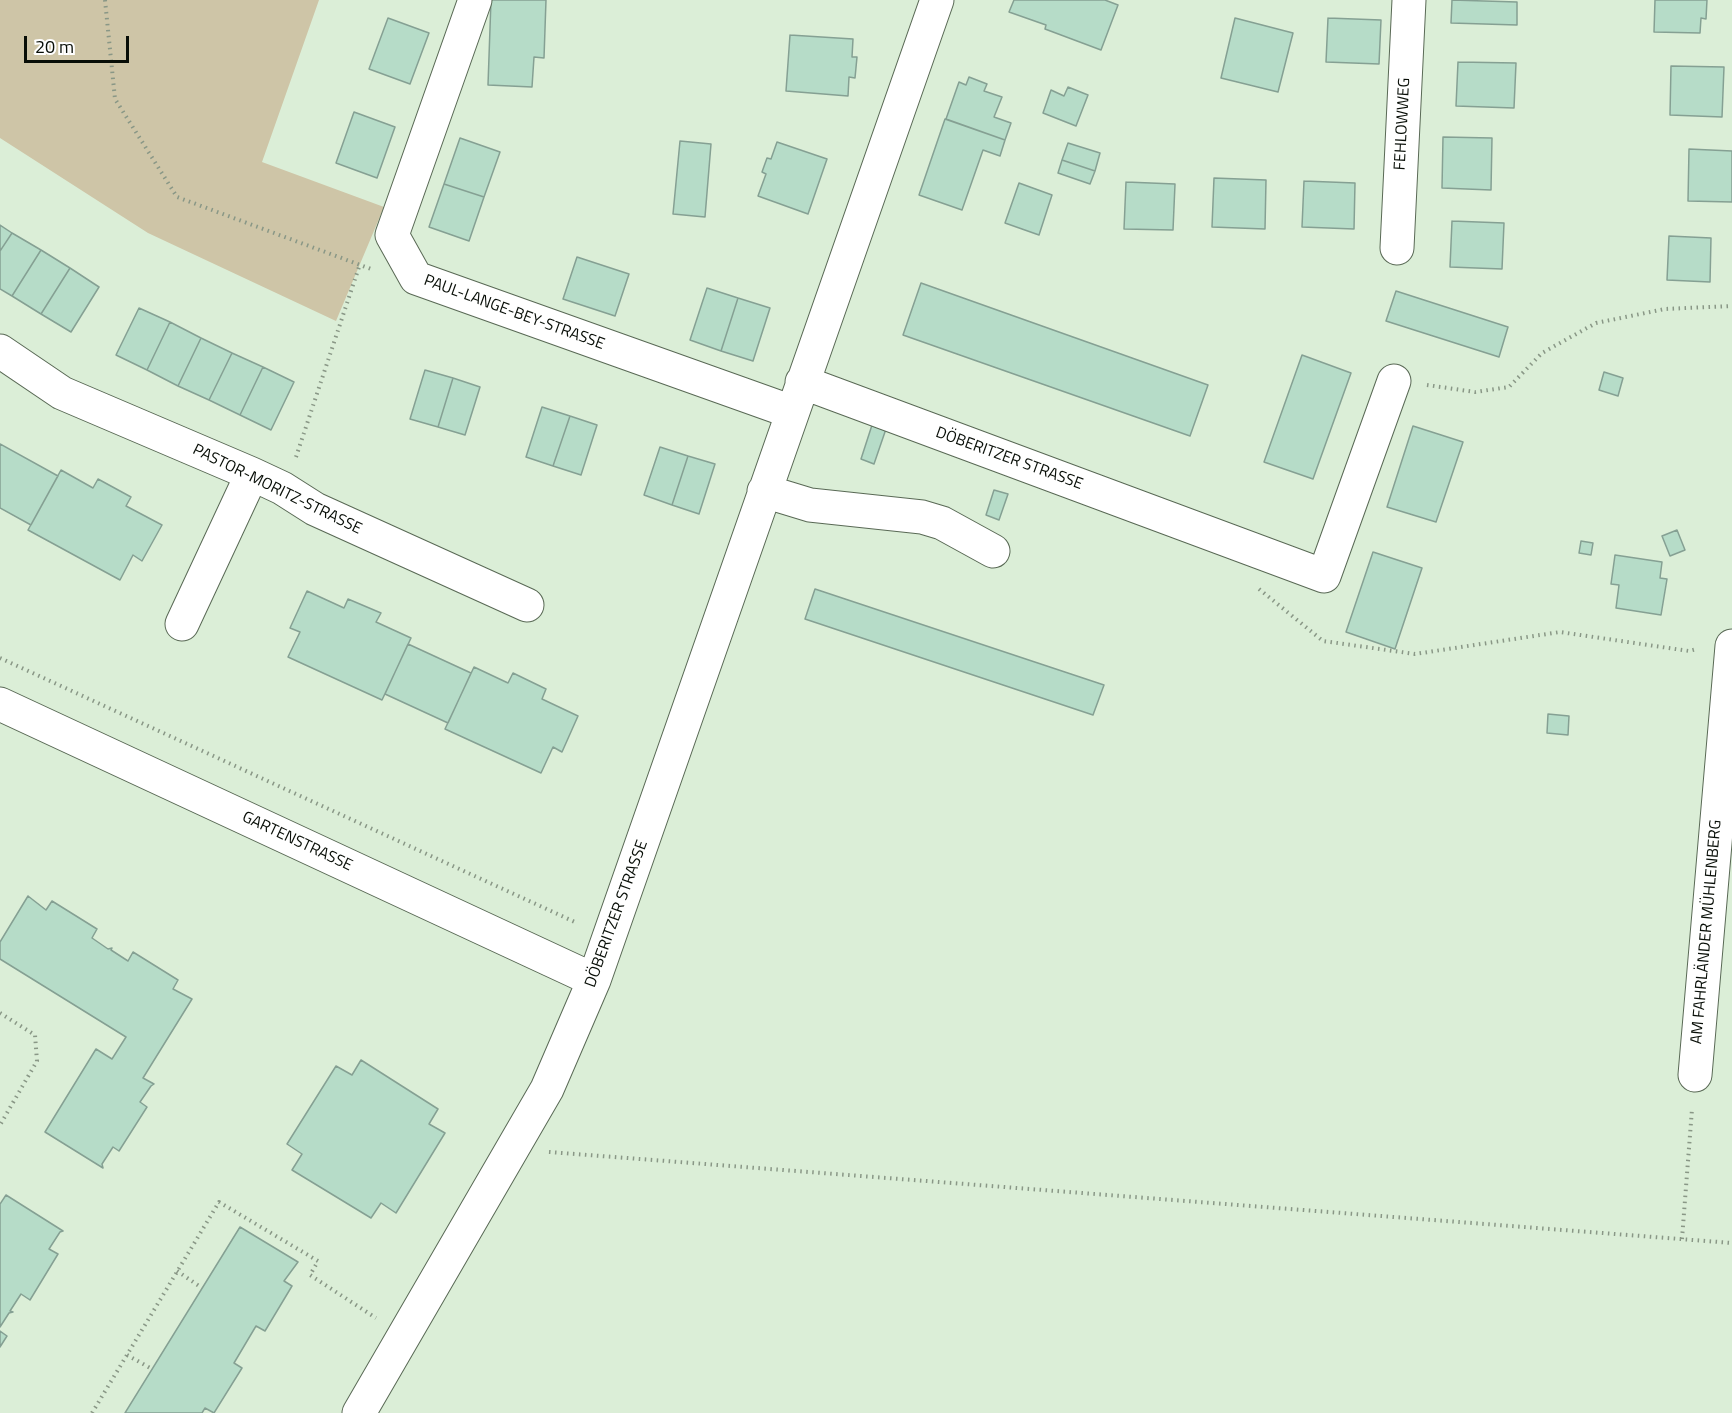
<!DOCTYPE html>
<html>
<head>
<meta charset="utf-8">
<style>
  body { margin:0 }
  #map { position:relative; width:1732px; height:1413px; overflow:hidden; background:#dbeed7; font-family:"Titillium Web",sans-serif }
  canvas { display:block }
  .scale { position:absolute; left:24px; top:36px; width:105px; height:27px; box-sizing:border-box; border:3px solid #080e07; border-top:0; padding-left:8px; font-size:18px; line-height:21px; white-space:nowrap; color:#080e07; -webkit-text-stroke:4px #fff; paint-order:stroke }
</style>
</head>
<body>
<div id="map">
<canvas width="1732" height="1413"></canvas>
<div class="scale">20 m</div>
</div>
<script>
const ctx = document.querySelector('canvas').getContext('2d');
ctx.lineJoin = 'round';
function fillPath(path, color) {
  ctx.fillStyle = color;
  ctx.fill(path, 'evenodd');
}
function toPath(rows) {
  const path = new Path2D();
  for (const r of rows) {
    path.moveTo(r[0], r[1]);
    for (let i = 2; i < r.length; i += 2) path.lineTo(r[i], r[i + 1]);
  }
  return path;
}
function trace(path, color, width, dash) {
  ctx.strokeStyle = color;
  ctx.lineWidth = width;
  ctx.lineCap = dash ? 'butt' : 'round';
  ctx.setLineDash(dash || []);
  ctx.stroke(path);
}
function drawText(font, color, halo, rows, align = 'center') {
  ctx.font = font + ' "Titillium Web",sans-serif';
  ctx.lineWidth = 5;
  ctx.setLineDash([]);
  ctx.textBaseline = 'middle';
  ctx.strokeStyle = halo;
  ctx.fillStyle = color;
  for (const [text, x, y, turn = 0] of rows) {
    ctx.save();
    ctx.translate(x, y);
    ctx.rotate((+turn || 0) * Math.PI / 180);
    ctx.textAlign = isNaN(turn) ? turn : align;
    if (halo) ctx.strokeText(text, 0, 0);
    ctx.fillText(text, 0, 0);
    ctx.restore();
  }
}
fillPath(toPath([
  [0,0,319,0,262,162,384,207,336,321,148,233,0,138]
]), '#cec5a7');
const building = toPath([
  [491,0,546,0,544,58,534,57,532,87,488,85,491,0],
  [1014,0,1105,0,1118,5,1101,50,1045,29,1046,25,1009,12,1014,0],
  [1452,0,1517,2,1517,25,1451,23,1452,0],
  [1655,0,1707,0,1706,19,1701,18,1700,33,1654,32,1655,0],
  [388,18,429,33,410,84,369,69,388,18],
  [1235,18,1293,33,1278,92,1221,78,1235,18],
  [1328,18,1381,20,1379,64,1326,62,1328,18],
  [790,35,853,39,852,57,857,57,855,78,849,77,848,96,786,91,790,35],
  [1458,62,1516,63,1514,108,1456,106,1458,62],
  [1671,66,1724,67,1722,117,1670,115,1671,66],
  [969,77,987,84,984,91,1002,97,994,117,1011,123,1005,140,946,119,959,82,966,85,969,77],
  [1068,87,1088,95,1076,126,1043,113,1051,90,1064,96,1068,87],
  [354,112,395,127,377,178,336,163,354,112],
  [945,119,1005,140,1000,156,983,150,962,210,919,195,945,119],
  [1443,137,1492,138,1491,190,1442,188,1443,137],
  [460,138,500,152,484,197,444,184,460,138],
  [680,141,711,144,705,217,673,214,680,141],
  [777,142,827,159,808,214,758,196,766,174,762,172,767,158,771,159,777,142],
  [1068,143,1100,153,1095,171,1062,160,1068,143],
  [1689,149,1732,151,1732,202,1688,201,1689,149],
  [1062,160,1095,171,1090,184,1058,173,1062,160],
  [1214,178,1266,180,1265,229,1212,227,1214,178],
  [1304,181,1355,183,1354,229,1302,227,1304,181],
  [1126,182,1175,184,1173,230,1124,229,1126,182],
  [1019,183,1052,195,1039,235,1005,223,1019,183],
  [444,184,484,197,469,241,429,227,444,184],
  [1452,221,1504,223,1502,269,1450,267,1452,221],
  [0,225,12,233,0,251,0,225],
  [12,233,41,250,12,296,0,289,0,251,12,233],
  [1669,236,1711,238,1710,282,1667,280,1669,236],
  [41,250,70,268,41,314,12,296,41,250],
  [577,257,629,274,615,316,563,299,577,257],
  [70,268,99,287,71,332,41,314,70,268],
  [921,283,1208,385,1190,436,903,335,921,283],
  [707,288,738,298,721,351,690,340,707,288],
  [1396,291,1508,327,1499,357,1386,321,1396,291],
  [738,298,770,308,753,361,721,351,738,298],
  [139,308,170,322,147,370,116,355,139,308],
  [170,322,201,338,178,386,147,370,170,322],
  [201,338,232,353,209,400,178,386,201,338],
  [232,353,263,367,240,415,209,400,232,353],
  [1302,355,1351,373,1313,479,1264,462,1302,355],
  [263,367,294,382,271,430,240,415,263,367],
  [425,370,453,378,438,427,410,419,425,370],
  [1604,372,1623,378,1618,396,1599,390,1604,372],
  [453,378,480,387,465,435,438,427,453,378],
  [542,407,570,416,553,466,526,457,542,407],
  [570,416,597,425,581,475,553,466,570,416],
  [873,422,887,426,874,464,861,459,873,422],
  [1413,426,1463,442,1436,522,1387,507,1413,426],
  [0,444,58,476,31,525,0,508,0,444],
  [660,447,688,456,672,505,644,495,660,447],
  [688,456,715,464,699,514,672,505,688,456],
  [61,470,93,488,98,479,131,497,126,506,162,525,142,561,133,555,120,580,28,530,61,470],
  [994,490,1008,494,999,520,986,515,994,490],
  [1677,530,1685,550,1670,556,1662,536,1677,530],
  [1581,541,1593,543,1591,555,1579,553,1581,541],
  [1373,552,1422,568,1395,649,1346,632,1373,552],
  [1615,555,1662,562,1660,578,1667,579,1661,615,1616,608,1619,585,1611,584,1615,555],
  [815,589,1104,685,1093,715,805,619,815,589],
  [307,591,344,608,348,599,381,613,376,622,411,638,382,700,288,657,300,632,290,628,307,591],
  [408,644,471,673,448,723,385,694,408,644],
  [474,667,508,683,513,673,546,689,542,699,578,716,562,752,553,747,541,773,445,729,474,667],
  [1548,714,1569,716,1568,735,1547,733,1548,714],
  [28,896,46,910,52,901,97,929,92,938,108,949,112,948,111,950,128,961,133,952,178,980,173,989,192,999,143,1078,154,1084,151,1086,140,1102,147,1107,119,1151,113,1147,102,1164,103,1168,45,1132,96,1049,112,1059,126,1037,0,959,0,942,28,896],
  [361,1060,438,1109,429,1124,445,1133,396,1213,381,1203,371,1218,292,1170,302,1154,287,1144,336,1066,352,1075,361,1060],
  [6,1195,63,1231,60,1232,49,1249,58,1254,30,1300,21,1294,10,1311,13,1312,9,1313,0,1327,0,1204,6,1195],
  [240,1227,298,1262,284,1281,292,1286,265,1331,256,1326,234,1363,242,1368,214,1413,205,1408,202,1413,125,1413,240,1227],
  [0,1331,7,1336,0,1347,0,1331]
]);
fillPath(building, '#b6dcc8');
trace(building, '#85a093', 1.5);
const minor = toPath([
  [475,0,392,235,416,278,792,412],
  [1397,248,1409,0],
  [0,351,62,393,252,474,282,488,315,509,527,605],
  [802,382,1324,576,1394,381],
  [764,491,810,505,922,517,942,523,993,551],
  [182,624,252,474],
  [0,704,594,980],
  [1695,1075,1732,646],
  [359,1413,547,1089,594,980,937,0]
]);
trace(minor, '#596955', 35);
trace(toPath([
  [105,0,115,99,177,197,371,269],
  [1427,385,1475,392,1509,387,1542,353,1596,323,1665,309,1732,306],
  [296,457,359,267],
  [1259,589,1323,641,1415,654,1560,632,1689,651,1697,649],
  [0,658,577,923],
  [0,1013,35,1035,37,1061,0,1125],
  [549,1152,1732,1243],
  [1682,1239,1692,1109],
  [177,1271,202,1288],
  [127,1355,152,1369],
  [92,1413,219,1202,318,1261,310,1275,376,1318]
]), '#899786', 4, [1.5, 4.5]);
trace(minor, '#fff', 33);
drawText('16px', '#080e07', '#fff', [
  ["FEHLOWWEG",1403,124,-87],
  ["PAUL-LANGE-BEY-STRASSE",514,313,20],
  ["DÖBERITZER STRASSE",1009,459,20],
  ["PASTOR-MORITZ-STRASSE",277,490,26],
  ["GARTENSTRASSE",297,842,25],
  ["DÖBERITZER STRASSE",617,914,-70],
  ["AM FAHRLÄNDER MÜHLENBERG",1707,932,-85]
]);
</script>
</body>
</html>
